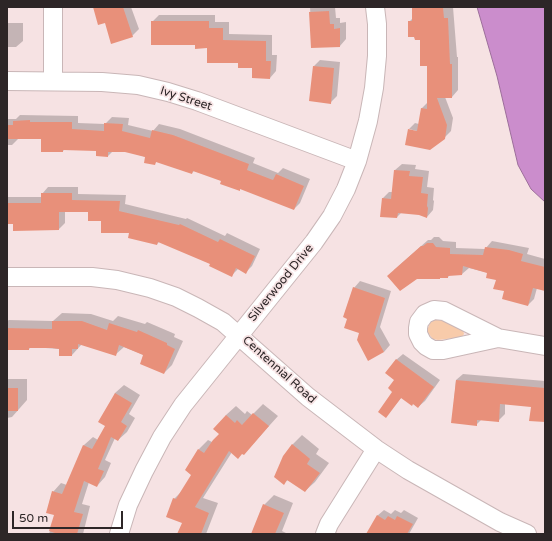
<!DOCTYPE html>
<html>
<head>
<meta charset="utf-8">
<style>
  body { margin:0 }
  #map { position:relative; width:552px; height:541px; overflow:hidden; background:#f6e2e3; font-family:"Varela Round",sans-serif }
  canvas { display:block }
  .frame { position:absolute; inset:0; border:8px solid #2d2627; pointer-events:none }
  .scale { position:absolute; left:12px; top:511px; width:111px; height:18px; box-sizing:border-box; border:2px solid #2d2627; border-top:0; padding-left:5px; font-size:12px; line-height:14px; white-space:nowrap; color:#2d2627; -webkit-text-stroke:3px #f6e2e3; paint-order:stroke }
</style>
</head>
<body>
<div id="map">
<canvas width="552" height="541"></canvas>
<div class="frame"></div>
<div class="scale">50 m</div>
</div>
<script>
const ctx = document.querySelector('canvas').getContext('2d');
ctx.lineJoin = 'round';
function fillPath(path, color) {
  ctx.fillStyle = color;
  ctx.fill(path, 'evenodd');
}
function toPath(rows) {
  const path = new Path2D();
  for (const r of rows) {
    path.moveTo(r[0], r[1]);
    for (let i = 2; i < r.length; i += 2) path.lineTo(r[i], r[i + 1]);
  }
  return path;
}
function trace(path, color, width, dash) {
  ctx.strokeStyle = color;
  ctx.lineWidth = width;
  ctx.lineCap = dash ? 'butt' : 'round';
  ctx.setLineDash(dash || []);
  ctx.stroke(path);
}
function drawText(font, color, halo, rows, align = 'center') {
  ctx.font = font + ' "Varela Round",sans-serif';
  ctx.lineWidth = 3.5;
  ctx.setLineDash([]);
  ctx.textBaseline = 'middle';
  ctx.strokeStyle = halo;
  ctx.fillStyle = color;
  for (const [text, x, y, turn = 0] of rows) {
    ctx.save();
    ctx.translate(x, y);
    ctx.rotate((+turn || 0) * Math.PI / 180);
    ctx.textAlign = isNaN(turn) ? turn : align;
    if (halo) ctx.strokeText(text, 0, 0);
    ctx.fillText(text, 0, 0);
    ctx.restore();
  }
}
fillPath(toPath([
  [435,319,440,319,463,330,464,334,462,337,438,340,433,339,428,333,428,328,430,323]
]), '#f8cbaa');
const water = toPath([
  [477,7,545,7,545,202,531,189,518,165,497,76,477,7]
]);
fillPath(water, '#cb8dcc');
trace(water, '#9c6e9a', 1);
fillPath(toPath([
  [94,7,131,7,139,29,132,36,106,21],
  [310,7,335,7,336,18,340,18,340,23,346,22,346,39,340,46,312,47],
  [413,7,453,7,457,57,458,57,458,90,452,97,445,97,453,118,451,131,444,138,409,129,415,123,419,124,422,108,428,102,428,65,421,39,409,22,413,18],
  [159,15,215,15,215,22,229,22,229,34,272,35,272,55,277,55,276,71,270,78,253,67,208,47,196,44,152,22],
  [7,18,8,18,8,23,23,23,23,41,16,47,7,47],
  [320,60,340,62,337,96,330,103,314,66],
  [20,115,78,116,78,123,105,124,112,117,129,118,128,125,153,131,159,124,180,129,255,158,253,163,278,173,283,168,310,179,300,203,294,209,241,188,239,190,222,180,194,171,192,173,157,161,154,164,146,157,125,151,113,151,108,156,97,150,65,149,63,151,42,151,42,138,19,138,12,145,7,145,7,119,16,119],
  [402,164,416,165,415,169,429,171,427,187,434,188,433,200,434,201,433,210,427,217,419,214,402,212,397,217,381,216,383,198,389,192,393,192,395,170],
  [48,187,78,187,78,194,126,195,125,204,186,219,187,218,225,236,227,233,260,249,252,266,246,272,238,269,231,276,211,264,160,241,157,244,102,220,89,211,65,211,65,223,59,229,7,223,7,197,42,197,42,194],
  [434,237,439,237,443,241,456,242,456,248,485,249,492,241,529,248,527,254,545,259,545,290,537,288,534,299,528,305,505,290,497,279,489,273,469,268,462,274,450,275,448,277,394,270,428,240,431,240],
  [360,281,391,291,380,327,390,345,384,352,360,333,348,319,354,288],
  [62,313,91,314,113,321,118,316,145,324,147,322,175,334,174,337,183,341,172,365,164,373,144,355,124,347,115,355,82,344,72,355,60,349,31,347,29,349,7,349,7,321,9,320,53,321],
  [403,354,440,380,425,401,418,407,402,397,386,416,393,391,396,360],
  [463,374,545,381,545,421,532,406,505,403,505,414,498,421,482,419,476,425,452,422,456,380],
  [7,379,27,379,27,400,12,417,7,418],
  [124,385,140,395,129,414,135,418,127,432,118,440,115,438,105,460,111,463,105,477,97,486,89,482,82,504,90,506,83,534,49,534,55,514,53,492,61,483,67,485,84,445,93,437,98,440,106,426,115,393],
  [263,404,278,416,244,454,232,452,203,498,218,503,206,534,178,534,183,522,174,499,182,491,193,474,186,470,199,449,208,440,212,442,220,434,226,415,236,406,245,414,247,411,252,415],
  [302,435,319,449,316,454,329,463,315,482,305,491,288,480,284,483,292,445],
  [274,495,293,503,282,531,286,533,286,534,252,534,264,505],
  [384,510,391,514,395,510,401,513,404,510,418,518,409,534,369,534,377,516]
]), '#0003');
fillPath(toPath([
  [93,7,123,7,133,37,111,44,105,23,98,25],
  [412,7,443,7,444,18,448,18,450,64,452,64,452,98,437,98,447,125,445,139,430,150,405,145,408,129,417,131,421,108,427,109,427,66,420,66,420,40,415,40,414,37,408,37,408,21,412,21],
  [329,11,330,24,334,24,334,29,340,28,340,47,311,48,309,12],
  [151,21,209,21,209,28,223,28,223,40,266,41,266,61,271,61,270,79,252,78,252,68,238,68,238,63,207,63,207,48,195,49,195,45,151,45],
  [313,66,334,68,331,104,309,101],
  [30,120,30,122,72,122,72,129,104,131,104,123,123,124,122,131,150,138,152,130,173,135,249,164,247,170,273,180,276,174,304,186,294,210,240,189,240,191,220,184,221,181,193,171,192,174,156,162,155,165,144,163,145,157,125,152,108,152,108,157,96,156,96,151,63,150,63,152,41,152,41,139,7,139,7,125,13,125,13,121],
  [394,170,410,171,409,176,423,177,421,193,428,194,427,206,428,208,427,218,419,215,398,213,397,218,380,217,382,198,391,199],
  [41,193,72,193,72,200,120,201,119,211,179,225,180,224,218,242,220,239,255,256,246,274,236,268,232,277,209,266,210,264,158,242,157,245,128,238,129,233,101,233,101,221,88,221,88,212,59,212,59,230,13,231,13,224,7,224,7,203,41,203],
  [427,243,433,243,436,247,450,248,450,254,483,255,485,247,509,250,523,254,521,261,545,267,545,291,533,288,528,306,502,299,504,291,493,289,496,280,486,278,487,273,463,266,462,275,448,276,448,278,440,278,440,279,417,279,400,291,387,276,421,246,423,246],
  [353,287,385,298,374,334,384,352,368,361,357,340,359,333,344,328,347,319,343,317],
  [52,321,82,321,107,330,109,323,137,332,138,330,167,343,167,345,175,349,164,374,140,364,143,355,119,345,116,356,78,344,78,349,72,349,72,356,59,356,59,349,52,348,29,348,29,350,7,350,7,328,52,329],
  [396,359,434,387,418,408,413,404,412,406,401,398,386,418,378,412,392,392,388,388,394,380,385,373],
  [456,380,545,388,545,422,529,421,531,407,500,404,499,422,477,420,477,426,451,423],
  [7,388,18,388,18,411,7,411],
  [115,393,132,403,121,422,127,426,118,441,111,437,98,469,104,471,97,487,84,481,74,512,83,514,77,534,58,534,49,531,54,515,46,513,52,491,62,494,83,445,92,449,105,426,98,422],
  [253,413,269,426,244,455,242,454,238,459,229,451,195,507,209,513,201,534,177,534,182,523,166,517,173,498,176,499,191,475,185,470,198,449,204,453,213,440,219,434,213,429,226,415,235,423,237,420,242,425],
  [292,444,309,458,310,459,307,464,320,473,305,492,287,480,284,485,274,477,283,456],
  [263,504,284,513,275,534,251,534],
  [377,515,385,520,388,516,395,520,397,516,413,524,407,534,366,534]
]), '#e8907a');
const minor = toPath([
  [7,81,102,82,138,85,168,92,197,101,357,161],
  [53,81,53,7],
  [7,277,92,277,117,280,150,288,176,297,198,308,223,322,308,397,376,449,408,470,500,522,527,534],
  [498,338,443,350,433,350,426,346,422,342,418,334,418,328,419,322,425,314,434,310,444,311,498,338,545,346],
  [119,534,128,505,144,471,162,437,183,405,314,242,332,216,346,189,357,161,368,121,374,88,377,56,377,24,375,7],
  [325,534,329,524,376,449]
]);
trace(minor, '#c9b6b7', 20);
trace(minor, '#fff', 18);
drawText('12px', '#2d2627', '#f6e2e3', [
  ["Ivy Street",186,99,18],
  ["Silverwood Drive",281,283,-51],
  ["Centennial Road",279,370,42]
]);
</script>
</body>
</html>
